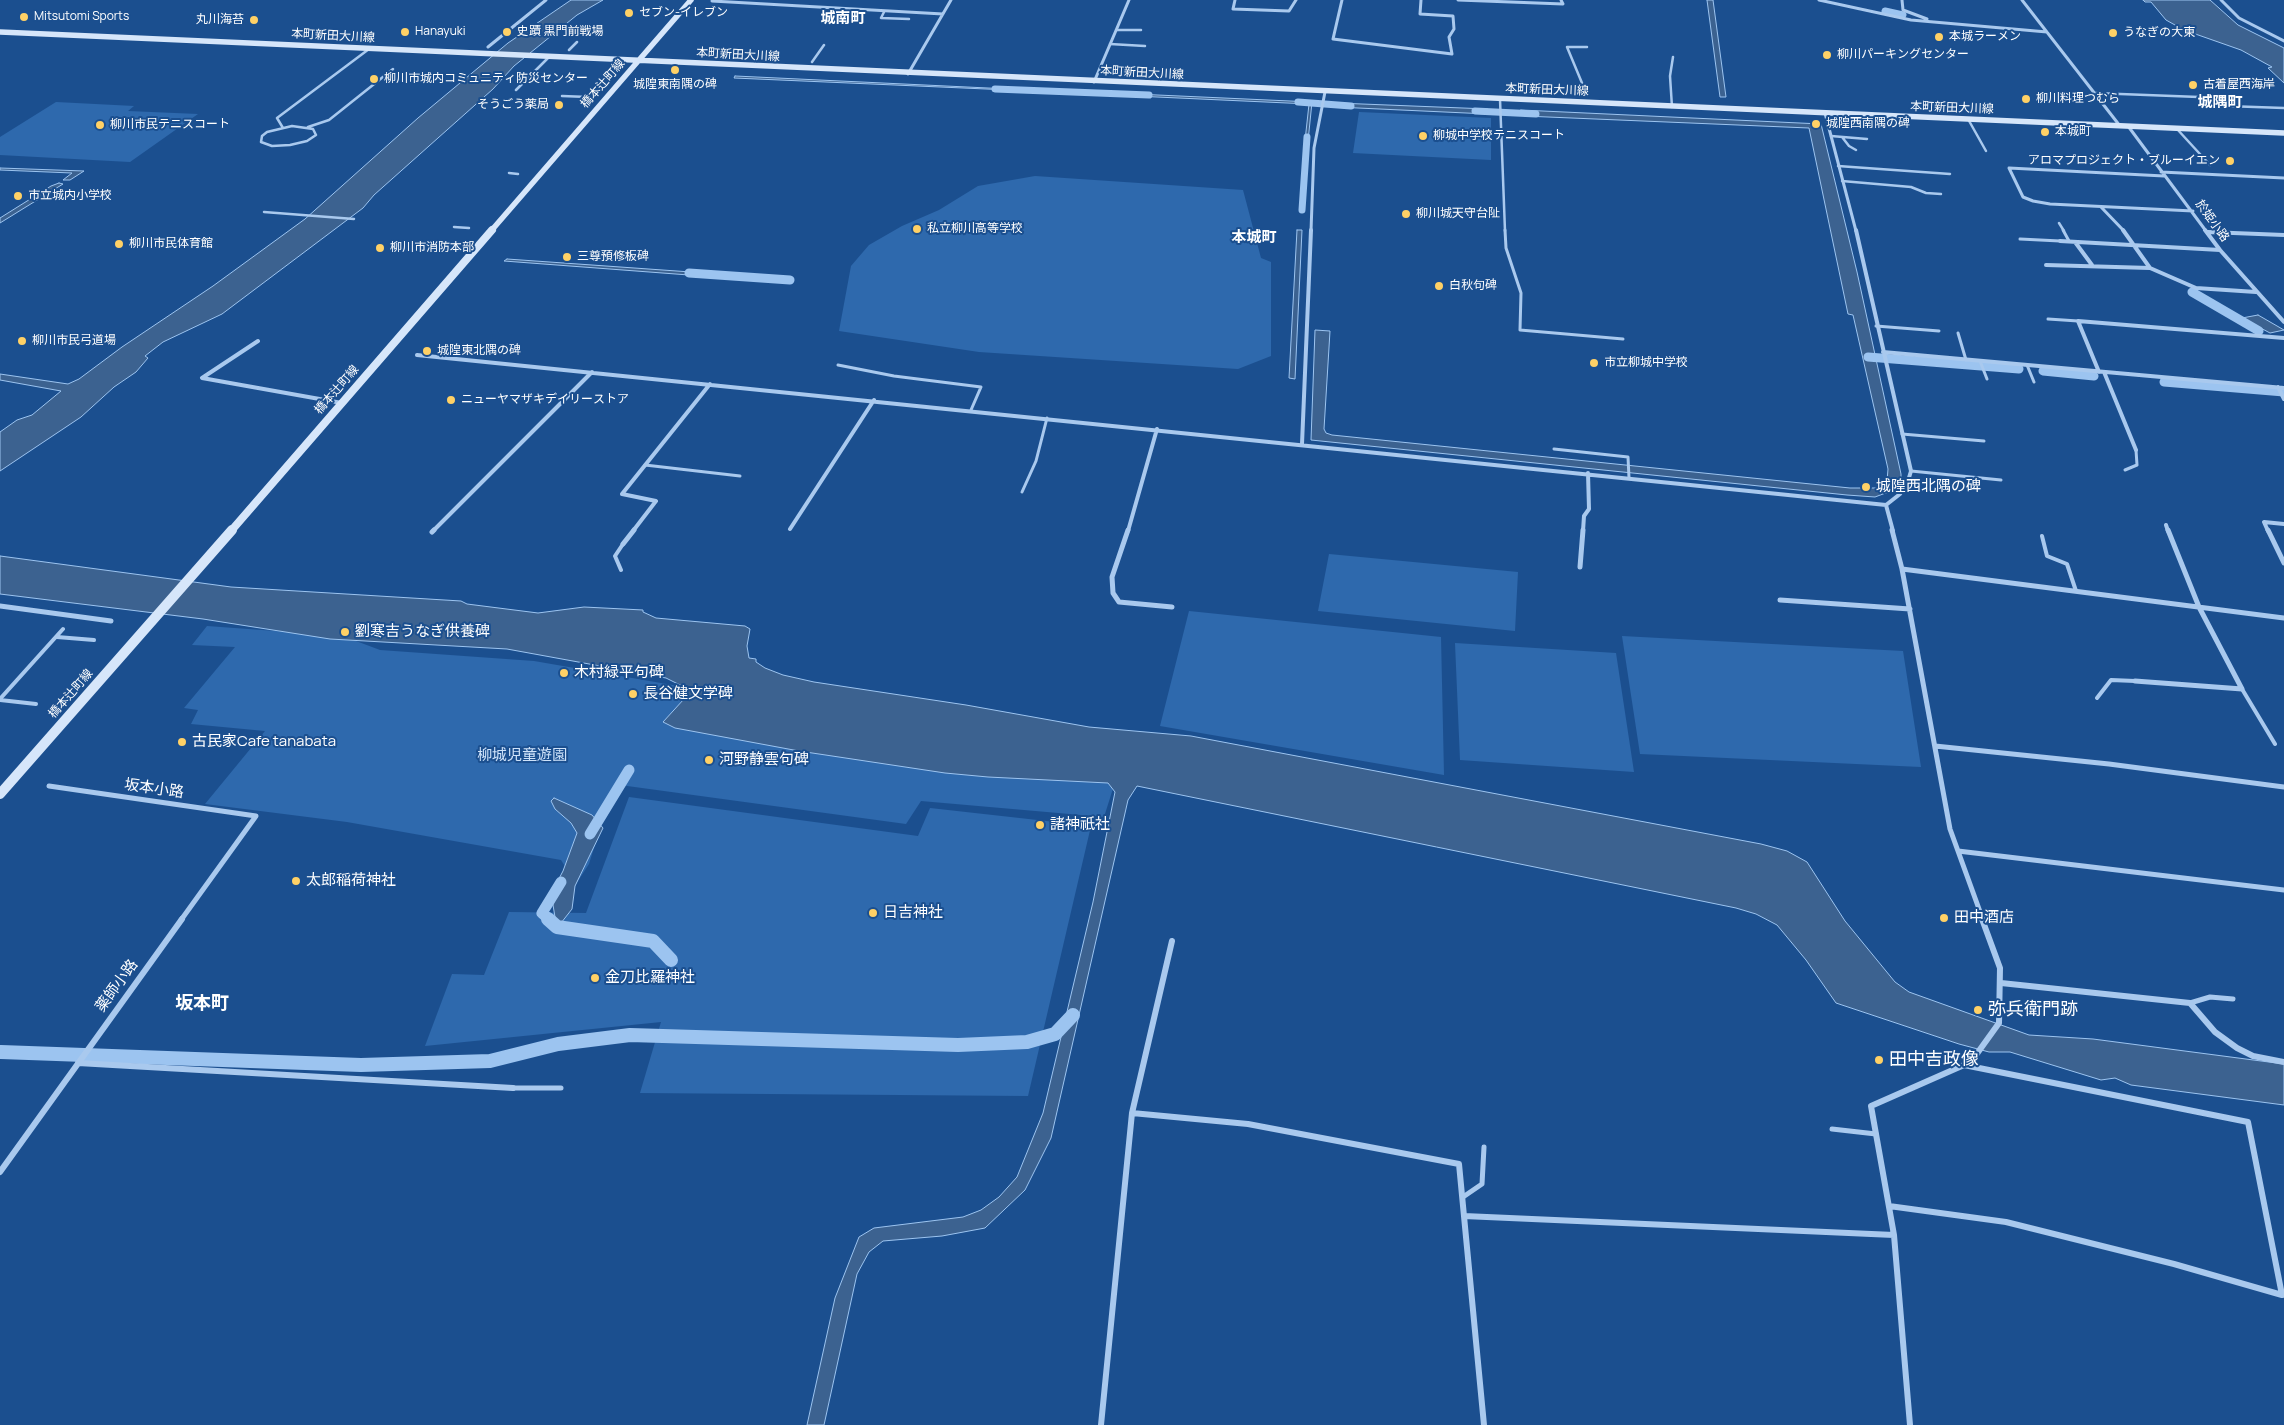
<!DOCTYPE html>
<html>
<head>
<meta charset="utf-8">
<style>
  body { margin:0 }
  canvas { display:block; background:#1b4f8f }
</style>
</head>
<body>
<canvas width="2284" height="1425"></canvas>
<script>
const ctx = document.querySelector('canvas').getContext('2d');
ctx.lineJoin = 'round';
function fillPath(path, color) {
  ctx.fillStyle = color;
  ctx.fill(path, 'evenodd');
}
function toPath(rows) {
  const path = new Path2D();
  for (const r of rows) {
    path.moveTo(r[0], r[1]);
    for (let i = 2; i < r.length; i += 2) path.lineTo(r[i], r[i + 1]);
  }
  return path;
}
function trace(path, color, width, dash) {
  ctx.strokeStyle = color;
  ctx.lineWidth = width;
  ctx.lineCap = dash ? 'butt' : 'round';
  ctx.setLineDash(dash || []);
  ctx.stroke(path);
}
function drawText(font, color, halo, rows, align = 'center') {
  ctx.font = font + ' Manrope,"Noto Sans JP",sans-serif';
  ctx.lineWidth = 4;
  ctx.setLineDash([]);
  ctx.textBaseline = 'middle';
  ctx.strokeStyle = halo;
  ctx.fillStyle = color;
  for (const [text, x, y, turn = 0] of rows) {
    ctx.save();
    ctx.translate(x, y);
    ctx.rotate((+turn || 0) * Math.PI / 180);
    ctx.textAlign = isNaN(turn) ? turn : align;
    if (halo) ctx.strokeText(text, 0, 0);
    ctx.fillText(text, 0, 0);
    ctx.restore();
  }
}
fillPath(toPath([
  [56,102,134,106,128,111,198,114,130,162,0,155,0,137],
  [1359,112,1491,118,1491,160,1353,153],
  [1035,176,1243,190,1261,258,1271,262,1271,356,1238,369,979,352,839,331,851,266,869,245,902,226,939,210,978,186],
  [1329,554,1518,572,1515,631,1318,611],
  [1189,611,1441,637,1444,775,1160,726],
  [207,626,317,634,369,626,356,641,380,650,534,661,684,687,680,704,663,722,1116,779,1104,817,921,801,906,824,620,785,606,809,589,864,576,884,561,860,347,822,205,804,265,731,191,724,198,710,184,708,235,647,192,645],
  [1622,636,1903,651,1921,767,1640,754],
  [1455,643,1616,653,1634,772,1460,760],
  [629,797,918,836,930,808,1091,826,1028,1096,640,1093,661,1022,425,1046,452,974,484,975,509,912,586,913]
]), '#2e69ad');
const water = toPath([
  [571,0,603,0,577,15,514,66,493,89,374,195,363,208,222,314,163,342,145,356,148,358,136,372,114,387,81,417,0,471,0,432,17,420,32,415,61,391,0,380,0,374,68,384,79,379,122,347,213,286,305,219,418,118,508,43,571,0],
  [1707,0,1713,0,1726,97,1720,97,1707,0],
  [2143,0,2210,0,2238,25,2284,48,2284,83,2268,68,2272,67,2241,50,2184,30,2166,20,2151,2,2145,2,2143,0],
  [735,76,1009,89,1009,90,734,78,735,76],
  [1135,94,1312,102,1307,151,1304,150,1309,104,1135,96,1135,94],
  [1337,103,1488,109,1488,114,1336,107,1337,103],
  [1521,110,1821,124,1857,272,1901,474,1901,484,1891,491,1875,497,1847,495,1311,440,1315,330,1330,331,1324,429,1326,433,1332,435,1850,488,1876,488,1887,481,1888,469,1853,315,1848,314,1809,128,1524,116,1521,110],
  [0,168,84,171,70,180,63,180,72,173,0,170,0,168],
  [59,183,63,184,0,223,0,218,51,186,59,183],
  [1297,230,1302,230,1295,379,1289,378,1297,230],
  [507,259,705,273,702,276,504,261,507,259],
  [2258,315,2284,330,2270,333,2242,318,2258,315],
  [0,556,231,587,461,601,467,604,538,613,584,607,643,610,643,612,656,618,745,626,750,629,747,646,749,658,756,659,756,662,765,668,783,675,814,682,966,705,1089,727,1191,736,1761,844,1787,851,1807,862,1845,921,1895,982,1909,992,2029,1035,2093,1039,2284,1064,2284,1105,2131,1085,2115,1078,2101,1080,2010,1052,1989,1052,1959,1044,1836,1003,1806,960,1777,925,1756,914,1736,908,1137,786,1128,800,1051,1138,1025,1190,985,1228,942,1236,883,1241,869,1252,857,1274,824,1425,807,1425,835,1298,859,1237,874,1228,963,1217,981,1210,999,1197,1017,1177,1043,1113,1093,902,1115,792,1108,783,988,777,945,773,799,751,675,728,663,722,684,699,687,691,684,687,666,678,507,649,330,639,203,619,0,594,0,556],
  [554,798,592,815,603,828,575,886,572,909,561,923,556,923,553,905,554,888,563,871,577,833,571,823,555,809,551,801,554,798]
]);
fillPath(water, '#3c6290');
trace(water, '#9cc4f0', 1);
trace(toPath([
  [1885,11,1903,15],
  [995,89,1149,95],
  [1298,102,1351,106],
  [1475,111,1536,114],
  [1302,210,1307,137]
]), '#9cc4f0', 7);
trace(toPath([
  [689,273,790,280],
  [2192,292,2259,331],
  [1868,357,2019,369],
  [2043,371,2094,376],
  [2164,382,2284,392]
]), '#9cc4f0', 9);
trace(toPath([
  [590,834,629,770],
  [550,920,542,913,561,882]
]), '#9cc4f0', 11);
trace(toPath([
  [548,919,557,927,653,941,671,960],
  [1,1052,361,1065,490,1061,558,1044,630,1035,958,1045,1027,1042,1055,1034,1073,1015]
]), '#9cc4f0', 14);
trace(toPath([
  [884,12,881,18,909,19],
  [1117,30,1141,30],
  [1110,44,1145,46],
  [1587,47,1567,47,1587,95],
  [569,50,577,42],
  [812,62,824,45],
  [516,90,549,57],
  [2094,93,2199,97,2220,99,2226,106,2284,108],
  [562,96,588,97],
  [1500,99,1505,231],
  [1672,107,1670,76,1673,57],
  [1968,119,1986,151],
  [292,126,313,129,316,135,307,141,290,145,272,146,261,142,262,136,267,132,292,126],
  [308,127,329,120,393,69],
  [283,128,277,118,369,49],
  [2177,129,2210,165],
  [1831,136,1867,139],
  [1842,137,1849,146,1856,150],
  [1838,166,1950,174],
  [509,173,518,174],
  [1842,181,1911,187,1926,193,1941,194],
  [264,212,354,219],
  [2059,223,2064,231],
  [454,227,469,228]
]), '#a9c9ee', 2.5);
trace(toPath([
  [1505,230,1506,248,1521,293,1520,330,1623,339],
  [2063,230,2069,241],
  [2020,239,2060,241],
  [2048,319,2078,321],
  [1876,326,1939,331],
  [1958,333,1966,360],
  [1980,361,1987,379],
  [838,365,894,376,981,387,971,410],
  [2027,365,2034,382],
  [1902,434,1984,441],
  [1554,449,1628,457,1629,478],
  [645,465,740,476],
  [2125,470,2137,465,2136,450],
  [1911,471,2001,480],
  [1022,492,1036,461,1047,418]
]), '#a9c9ee', 3);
trace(toPath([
  [2042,536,2047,556,2067,564,2076,591],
  [621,570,615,556,623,544],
  [57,637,94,640],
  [2242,689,2275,744],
  [2097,698,2111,680,2135,681],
  [0,699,63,629],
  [0,700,36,704]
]), '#a9c9ee', 4);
trace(toPath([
  [2190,1003,2210,997,2233,999],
  [513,1088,561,1088],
  [1832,1129,1876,1134],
  [1463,1197,1482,1184,1484,1147]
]), '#a9c9ee', 5);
trace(toPath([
  [1235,0,1233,9,1289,11,1296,0],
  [1342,0,1333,39,1452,54,1449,37,1454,29,1453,16,1420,14,1421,0],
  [1458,0,1563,4,1561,0],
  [1819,0,1911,20,2047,32],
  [1902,0,1903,10,1927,19],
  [2022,0,2120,126],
  [2221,0,2239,18,2284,41],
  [712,1,943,14],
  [488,47,546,0],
  [908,74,951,0],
  [1094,82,1129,0],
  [1825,113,1856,231],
  [2128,126,2206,231],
  [2161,172,2284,178],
  [2164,176,2009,168,2023,197,2033,201,2050,204,2193,211],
  [2101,207,2124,231],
  [1311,231,1314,148,1325,92]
]), '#a9c9ee', 3);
trace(toPath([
  [2123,230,2150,268,2196,288,2256,292],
  [2205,230,2220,250,2284,322],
  [2208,232,2284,235],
  [2060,241,2220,250],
  [2075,242,2092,265],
  [2046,265,2150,268],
  [258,341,202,378,342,403],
  [1883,352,2284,388],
  [417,355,1886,505,1900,494,1908,481,1911,471,1856,230],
  [2099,372,2078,321,2284,338],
  [2104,372,2136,450],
  [2278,387,2284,399],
  [1302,444,1311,230],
  [1886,505,1893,531],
  [2166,525,2168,531],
  [790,529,874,400],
  [433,531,592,372],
  [633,531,656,501,622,494,710,384],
  [1128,531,1157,429],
  [1583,531,1584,516,1589,509,1588,473],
  [2268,531,2264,522,2284,524]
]), '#a9c9ee', 4);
trace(toPath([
  [1128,530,1112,577,1113,593,1119,602,1172,607],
  [1892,530,1902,569,1950,829,1983,920],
  [2268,530,2284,563],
  [432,532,434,530],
  [623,544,634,530],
  [1580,567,1583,530],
  [1902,569,2284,618],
  [1780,600,1910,609],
  [0,606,111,621],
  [2135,681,2242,689,2199,607,2168,530],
  [1935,746,2109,764,2284,787],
  [49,786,256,816,181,920],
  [1958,851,2284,890]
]), '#a9c9ee', 5);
trace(toPath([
  [2001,983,2190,1003,2215,1032,2237,1048,2253,1056,2284,1062],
  [78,1063,513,1088],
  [1132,1113,1248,1124,1459,1164,1484,1425],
  [0,1172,182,919],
  [1889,1206,2006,1222,2174,1264,2282,1295,2248,1122,1964,1065],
  [1464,1216,1894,1235],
  [1101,1425,1132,1113,1172,941],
  [1910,1425,1894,1235,1871,1106,1964,1065,1976,1055,1999,1023,2000,968,1982,919]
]), '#a9c9ee', 6);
trace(toPath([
  [0,32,2284,133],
  [491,231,691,0]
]), '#d6e6fa', 5.5);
trace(toPath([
  [231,531,492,230]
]), '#d6e6fa', 8);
trace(toPath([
  [0,794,232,530]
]), '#d6e6fa', 10);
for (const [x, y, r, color] of [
  [629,13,5,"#ffd166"],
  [24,17,5,"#ffd166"],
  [254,20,5,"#ffd166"],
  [405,32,5,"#ffd166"],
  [507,32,5,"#ffd166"],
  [2113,33,5,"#ffd166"],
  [1939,37,5,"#ffd166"],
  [1827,55,5,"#ffd166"],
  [675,70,5,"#ffd166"],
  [374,79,5,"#ffd166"],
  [2193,85,5,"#ffd166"],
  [2026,99,5,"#ffd166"],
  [559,105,5,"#ffd166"],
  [1816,124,5,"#ffd166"],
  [100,125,5,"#ffd166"],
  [2045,132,5,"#ffd166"],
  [1423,136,5,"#ffd166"],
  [2230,161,5,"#ffd166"],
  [18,196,5,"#ffd166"],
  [1406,214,5,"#ffd166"],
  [917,229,5,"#ffd166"],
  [119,244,5,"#ffd166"],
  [380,248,5,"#ffd166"],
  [567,257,5,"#ffd166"],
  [1439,286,5,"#ffd166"],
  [22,341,5,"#ffd166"],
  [427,351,5,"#ffd166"],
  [1594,363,5,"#ffd166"],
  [451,400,5,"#ffd166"],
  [1866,487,5,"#ffd166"],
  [345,632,5,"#ffd166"],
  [564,673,5,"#ffd166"],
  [633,694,5,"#ffd166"],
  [182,742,5,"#ffd166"],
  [709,760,5,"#ffd166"],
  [1040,825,5,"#ffd166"],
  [296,881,5,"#ffd166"],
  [873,913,5,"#ffd166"],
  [1944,918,5,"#ffd166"],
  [595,978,5,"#ffd166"],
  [1978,1010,5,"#ffd166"],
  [1879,1060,5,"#ffd166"]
]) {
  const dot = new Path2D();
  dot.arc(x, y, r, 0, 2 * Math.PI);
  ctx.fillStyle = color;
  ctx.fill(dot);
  trace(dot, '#1b4f8f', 2);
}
drawText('12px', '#fff', '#1b4f8f', [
  ["セブン-イレブン",639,13],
  ["Mitsutomi Sports",34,17],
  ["丸川海苔",244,20,"right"],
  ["Hanayuki",415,32],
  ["史蹟 黒門前戦場",517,32],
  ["うなぎの大東",2123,33],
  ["本城ラーメン",1949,37],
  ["柳川パーキングセンター",1837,55],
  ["柳川市城内コミュニティ防災センター",384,79],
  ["城隍東南隅の碑",675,85,"center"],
  ["古着屋西海岸",2203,85],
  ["柳川料理つむら",2036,99],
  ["そうごう薬局",549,105,"right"],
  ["城隍西南隅の碑",1826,124],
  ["柳川市民テニスコート",110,125],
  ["本城町",2055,132],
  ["柳城中学校テニスコート",1433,136],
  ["アロマプロジェクト・ブルーイエン",2220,161,"right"],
  ["市立城内小学校",28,196],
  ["柳川城天守台阯",1416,214],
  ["私立柳川高等学校",927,229],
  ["柳川市民体育館",129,244],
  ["柳川市消防本部",390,248],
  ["三尊預修板碑",577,257],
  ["白秋句碑",1449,286],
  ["柳川市民弓道場",32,341],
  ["城隍東北隅の碑",437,351],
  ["市立柳城中学校",1604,363],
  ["ニューヤマザキデイリーストア",461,400]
], 'left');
drawText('12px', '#fff', '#1b4f8f', [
  ["本町新田大川線",333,36,3],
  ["本町新田大川線",738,55,3],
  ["本町新田大川線",1142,73,3],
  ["橋本辻町線",603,84,-49],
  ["本町新田大川線",1547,90,2],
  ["本町新田大川線",1952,108,2],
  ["於姫小路",2212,221,54],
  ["橋本辻町線",337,390,-49],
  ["橋本辻町線",71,694,-49]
]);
drawText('bold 15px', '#fff', '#1b4f8f', [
  ["城南町",843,19],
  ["城隅町",2220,103],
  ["本城町",1254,238]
]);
drawText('15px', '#fff', '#1b4f8f', [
  ["城隍西北隅の碑",1876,487],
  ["劉寒吉うなぎ供養碑",355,632],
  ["木村緑平句碑",574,673],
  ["長谷健文学碑",643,694],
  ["古民家Cafe tanabata",192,742],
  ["河野静雲句碑",719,760],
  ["諸神祇社",1050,825],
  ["太郎稲荷神社",306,881],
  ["日吉神社",883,913],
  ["田中酒店",1954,918],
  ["金刀比羅神社",605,978]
], 'left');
drawText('15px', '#cfe3fa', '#1b4f8f', [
  ["柳城児童遊園",522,756]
]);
drawText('15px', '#fff', '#1b4f8f', [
  ["坂本小路",154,789,8],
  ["薬師小路",117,986,-54]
]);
drawText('bold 18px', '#fff', '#1b4f8f', [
  ["坂本町",202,1004]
]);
drawText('18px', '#fff', '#1b4f8f', [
  ["弥兵衛門跡",1988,1010],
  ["田中吉政像",1889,1060]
], 'left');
</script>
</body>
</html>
